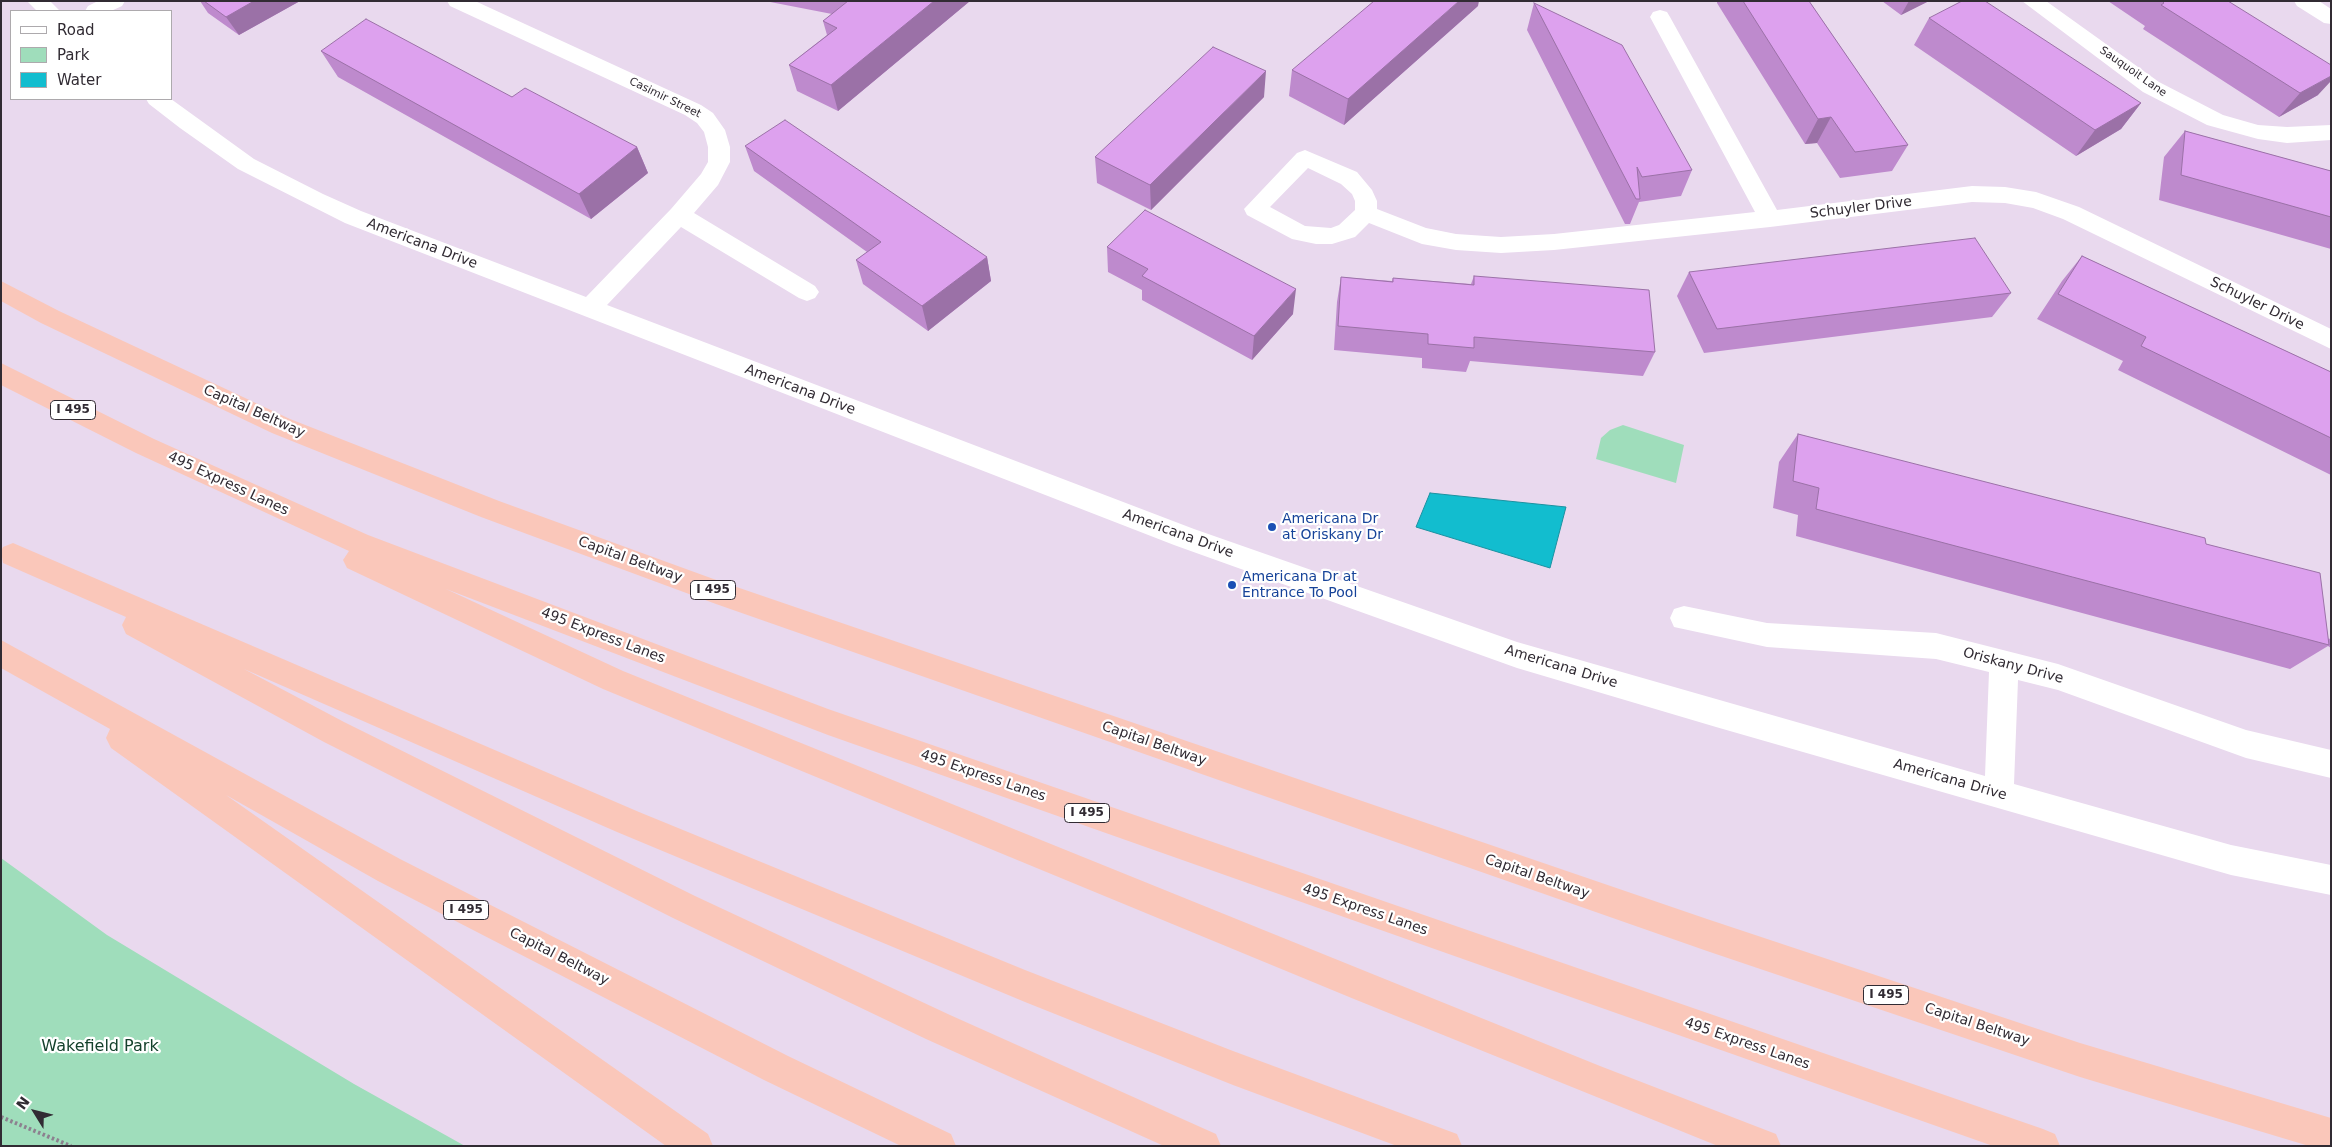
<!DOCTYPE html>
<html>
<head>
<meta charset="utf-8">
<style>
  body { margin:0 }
  #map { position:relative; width:2332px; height:1147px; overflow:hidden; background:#e9d9ee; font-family:"DejaVu Sans",sans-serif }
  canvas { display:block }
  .frame { position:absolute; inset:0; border:2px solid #312b33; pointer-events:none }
  .legend { position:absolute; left:10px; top:10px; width:162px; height:90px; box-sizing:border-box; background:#fff; border:1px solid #adaaad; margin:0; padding:6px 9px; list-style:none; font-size:15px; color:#312b33 }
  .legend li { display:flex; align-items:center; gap:10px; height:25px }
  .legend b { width:25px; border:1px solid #adaaad }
  .north { position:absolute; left:10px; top:1087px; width:50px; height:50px; -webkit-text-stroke:4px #fff; paint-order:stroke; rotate:306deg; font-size:14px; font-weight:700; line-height:20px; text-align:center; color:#312b33 }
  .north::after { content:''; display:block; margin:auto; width:18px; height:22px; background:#312b33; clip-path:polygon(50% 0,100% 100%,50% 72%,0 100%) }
</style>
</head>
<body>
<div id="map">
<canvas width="2332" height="1147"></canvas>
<div class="frame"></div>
<ul class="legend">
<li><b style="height:6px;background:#fff"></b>Road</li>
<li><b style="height:14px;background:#9fddbb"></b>Park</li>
<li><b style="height:14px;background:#12bdcf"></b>Water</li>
</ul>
<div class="north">N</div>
</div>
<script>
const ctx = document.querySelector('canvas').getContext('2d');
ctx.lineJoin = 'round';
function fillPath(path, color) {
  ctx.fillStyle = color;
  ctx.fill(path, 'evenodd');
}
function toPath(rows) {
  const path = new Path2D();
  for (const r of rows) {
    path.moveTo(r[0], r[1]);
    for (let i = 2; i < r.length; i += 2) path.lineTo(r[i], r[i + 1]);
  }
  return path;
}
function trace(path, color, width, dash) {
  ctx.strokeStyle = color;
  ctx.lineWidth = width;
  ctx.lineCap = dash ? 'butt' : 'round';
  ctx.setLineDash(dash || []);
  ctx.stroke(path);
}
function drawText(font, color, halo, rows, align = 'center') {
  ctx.font = font + ' "DejaVu Sans",sans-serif';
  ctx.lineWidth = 4.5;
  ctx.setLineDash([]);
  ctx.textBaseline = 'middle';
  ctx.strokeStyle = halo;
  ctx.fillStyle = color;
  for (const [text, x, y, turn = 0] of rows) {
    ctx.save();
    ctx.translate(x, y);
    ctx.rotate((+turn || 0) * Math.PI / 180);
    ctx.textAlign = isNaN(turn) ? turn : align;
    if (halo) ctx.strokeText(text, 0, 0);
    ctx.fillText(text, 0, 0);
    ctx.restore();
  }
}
fillPath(toPath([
  [1623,425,1684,445,1676,483,1596,459,1601,438,1610,430],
  [1,858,107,935,354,1084,465,1146,1,1146]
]), '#9fddbb');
const water = toPath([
  [1430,493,1566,507,1550,568,1416,527,1430,493]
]);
fillPath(water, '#12bdcf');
trace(water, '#1b91a0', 1);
trace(toPath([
  [1,1117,71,1146]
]), '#8c818f', 4, [2.5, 2.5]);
fillPath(toPath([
  [27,1,50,1,60,11,37,11,27,1],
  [98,1,125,1,122,6,111,11,85,11,88,6,98,1],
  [447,1,475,1,701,105,713,113,725,130,730,147,730,162,718,185,694,213,815,286,819,292,815,298,807,301,799,298,681,227,607,305,1194,529,1517,642,1985,776,1989,672,1936,659,1767,647,1674,627,1670,618,1674,609,1684,606,1767,623,1936,633,2058,664,2246,730,2331,750,2331,778,2246,758,2058,690,2018,680,2014,784,2231,845,2331,865,2331,895,2231,875,1716,727,1517,668,1174,545,345,223,238,169,180,128,149,104,146,99,171,99,254,159,323,194,361,211,586,297,671,209,701,174,708,162,708,147,704,132,697,123,685,115,450,6,447,1],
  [2022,1,2046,1,2159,82,2223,115,2258,125,2287,127,2331,125,2331,140,2287,143,2258,139,2207,125,2143,92,2022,1],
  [2294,1,2319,1,2331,9,2331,24,2324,23,2297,6,2294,1],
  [1660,10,1667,12,1670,17,1777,210,1972,186,2005,187,2036,192,2079,207,2331,329,2331,349,2063,219,2033,208,2005,203,1972,202,1770,227,1554,250,1501,253,1456,250,1422,244,1369,223,1355,237,1332,244,1316,244,1292,239,1247,215,1244,209,1297,153,1305,150,1357,172,1372,190,1377,201,1377,209,1426,228,1456,234,1501,237,1554,234,1755,212,1650,17,1653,12,1660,10],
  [1308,168,1341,184,1352,194,1355,201,1355,210,1339,225,1331,228,1305,226,1270,207,1308,168]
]), '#fff');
fillPath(toPath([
  [1,281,59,311,290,419,499,501,719,581,1707,919,2080,1043,2331,1118,2331,1146,2309,1146,2080,1077,1707,951,716,604,481,517,272,433,41,323,1,301,1,281],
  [1,363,154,439,368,535,828,709,2043,1129,2055,1134,2060,1146,1993,1146,828,735,446,589,623,671,1600,1066,1776,1134,1781,1146,1718,1146,1354,999,603,689,347,568,343,560,349,551,136,453,1,385,1,363],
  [13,543,639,812,1025,970,1233,1051,1457,1134,1462,1146,1397,1146,1233,1085,1025,1002,617,832,244,669,344,722,695,896,950,1015,1216,1134,1221,1146,1164,1146,926,1039,673,918,324,742,126,634,122,625,126,617,3,563,1,551,3,547,13,543],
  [1,640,400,859,788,1056,951,1134,956,1146,901,1146,764,1080,378,881,226,795,708,1134,713,1146,666,1146,111,748,106,738,110,729,1,668,1,640]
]), '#fac7ba');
fillPath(toPath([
  [200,1,300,1,239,35,208,13],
  [765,1,970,1,838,111,797,91,789,65,827,35,823,21,832,14],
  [1717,1,1809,1,1908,145,1892,171,1840,178,1817,143,1805,144,1717,3],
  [1882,1,1929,1,1901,15],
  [2108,1,2228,1,2318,95,2279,117,2143,29,2145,26],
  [1534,3,1692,170,1681,196,1639,202,1630,224,1625,224,1527,30],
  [1478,6,1344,125,1289,96,1292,70],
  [1929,18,2141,103,2121,129,2076,156,1914,45],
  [321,51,512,97,637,147,648,173,591,219,338,77],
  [1264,97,1151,210,1097,183,1095,157],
  [2185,131,2331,171,2331,249,2159,200,2164,157],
  [745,146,987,257,991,281,928,331,863,284,856,260,867,252,754,171],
  [1107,247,1293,314,1252,360,1142,300,1142,290,1108,272],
  [2082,256,2331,372,2331,475,2118,370,2123,361,2037,319,2062,281],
  [1689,272,2011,293,1992,317,1704,353,1677,296],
  [1474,276,1655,352,1643,376,1470,361,1466,372,1422,368,1422,358,1334,350,1337,302,1341,277,1392,281,1393,278,1471,284],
  [1798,434,2206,544,2329,639,2331,638,2331,648,2328,646,2290,669,1796,536,1798,515,1773,508,1779,462]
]), '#be8acd');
fillPath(toPath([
  [254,1,300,1,239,35,226,17],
  [934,1,970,1,838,111,831,85],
  [1459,1,1479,1,1478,6,1344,125,1348,99],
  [1909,1,1929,1,1901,15],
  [1266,71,1264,97,1151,210,1150,185],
  [2331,76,2331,81,2318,95,2279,117,2300,93],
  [2141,103,2121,129,2076,156,2095,130],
  [1831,117,1817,143,1805,144,1818,119],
  [637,147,648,173,591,219,579,194],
  [987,257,991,281,928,331,922,306],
  [1296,289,1293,314,1252,360,1254,336]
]), '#9b71a7');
const building = toPath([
  [204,1,254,1,226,17,204,1],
  [848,1,934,1,831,85,789,65,837,28,823,21,848,1],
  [1374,1,1459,1,1348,99,1292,70,1374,1],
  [1743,1,1809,1,1908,145,1855,152,1831,117,1818,119,1743,1],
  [1962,1,1985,1,2141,103,2095,130,1929,18,1962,1],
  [2162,1,2228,1,2331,65,2331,76,2300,93,2161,5,2164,3,2162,1],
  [1534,3,1622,45,1692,170,1642,177,1637,167,1640,199,1636,199,1534,3],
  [366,19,512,97,525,88,637,147,579,194,321,51,366,19],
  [1213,47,1266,71,1150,185,1095,157,1213,47],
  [785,120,987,257,922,306,856,260,881,242,745,146,785,120],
  [2185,131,2331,171,2331,217,2181,175,2185,131],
  [1145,210,1296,289,1254,336,1142,276,1148,269,1107,247,1145,210],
  [1975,238,2011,293,1717,329,1689,272,1975,238],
  [2082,256,2331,372,2331,438,2141,346,2146,337,2058,294,2082,256],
  [1474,276,1649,290,1655,352,1474,337,1474,348,1428,344,1428,334,1338,326,1341,277,1393,282,1393,278,1474,285,1474,276],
  [1798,434,2205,538,2206,544,2320,573,2329,645,1816,509,1819,488,1793,481,1798,434]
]);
fillPath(building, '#dda1ee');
trace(building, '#9b71a7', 1);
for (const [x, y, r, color] of [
  [1272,527,5,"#1a4fb4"],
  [1232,585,5,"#1a4fb4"]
]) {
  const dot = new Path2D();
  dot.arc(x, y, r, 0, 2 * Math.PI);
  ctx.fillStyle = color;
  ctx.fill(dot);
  trace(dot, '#fff', 2);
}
drawText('11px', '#312b33', '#fff', [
  ["Sauquoit Lane",2133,72,35],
  ["Casimir Street",665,98,26]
]);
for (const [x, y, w] of [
  [73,410,45],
  [713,590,45],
  [1087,813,45],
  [466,910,45],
  [1886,995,45]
]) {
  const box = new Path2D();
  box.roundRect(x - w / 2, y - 9.5, w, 19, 4);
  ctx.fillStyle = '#fff';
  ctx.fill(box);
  trace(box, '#312b33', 1);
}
drawText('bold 12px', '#312b33', null, [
  ["I 495",73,410],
  ["I 495",713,590],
  ["I 495",1087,813],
  ["I 495",466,910],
  ["I 495",1886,995]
]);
drawText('14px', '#312b33', '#fff', [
  ["Schuyler Drive",1861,208,-7],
  ["Americana Drive",422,244,21],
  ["Schuyler Drive",2257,304,26],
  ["Americana Drive",800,390,21],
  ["Capital Beltway",254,412,24],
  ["495 Express Lanes",228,484,25],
  ["Americana Drive",1178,534,20],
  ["Capital Beltway",630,560,20],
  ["495 Express Lanes",603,636,21],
  ["Oriskany Drive",2013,666,15],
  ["Americana Drive",1561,667,17],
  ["Capital Beltway",1154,744,19],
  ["495 Express Lanes",983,776,19],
  ["Americana Drive",1950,780,16],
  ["Capital Beltway",1537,877,19],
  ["495 Express Lanes",1365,910,19],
  ["Capital Beltway",559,957,27],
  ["Capital Beltway",1977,1025,18],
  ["495 Express Lanes",1747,1044,19]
]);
drawText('14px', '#164399', '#fff', [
  ["Americana Dr",1282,519],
  ["at Oriskany Dr",1282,535],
  ["Americana Dr at",1242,577],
  ["Entrance To Pool",1242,593]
], 'left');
drawText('16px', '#14412c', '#fff', [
  ["Wakefield Park",100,1047]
]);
</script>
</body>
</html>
